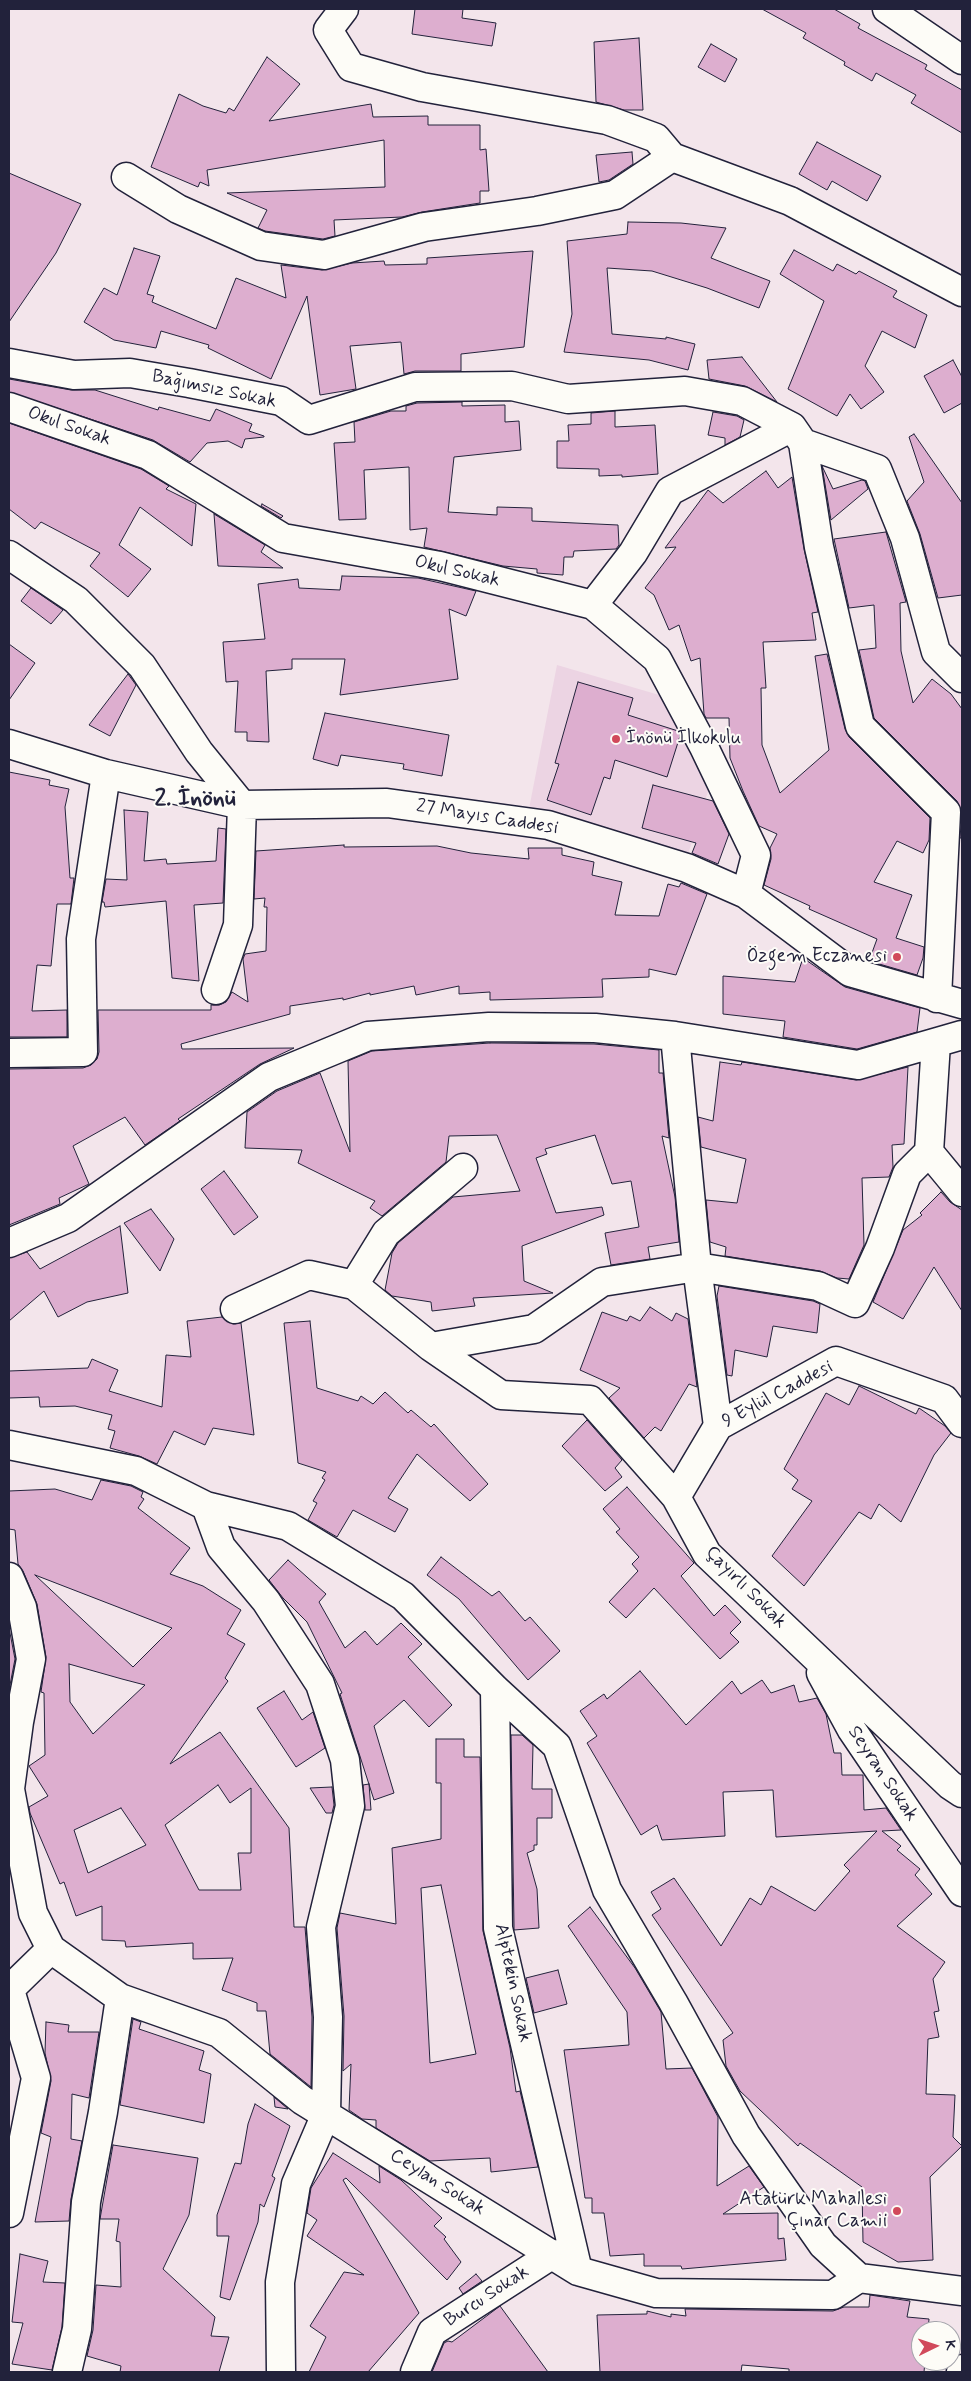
<!DOCTYPE html>
<html>
<head>
<meta charset="utf-8">
<style>
  body { margin:0 }
  #map { position:relative; width:971px; height:2381px; overflow:hidden; background:#f3e5eb; font-family:Mynerve,sans-serif }
  canvas { display:block }
  .frame { position:absolute; inset:0; border:10px solid #22223b; pointer-events:none }
  .north { position:absolute; left:911px; top:2321px; width:50px; height:50px; box-sizing:border-box; background:#fdfcf7; border:1px solid #a5a5ac; border-radius:50%; rotate:86deg; font-size:14px; font-weight:700; line-height:20px; text-align:center; color:#22223b }
  .north::after { content:''; display:block; margin:auto; width:18px; height:22px; background:#d1495b; clip-path:polygon(50% 0,100% 100%,50% 72%,0 100%) }
</style>
</head>
<body>
<div id="map">
<canvas width="971" height="2381"></canvas>
<div class="frame"></div>
<div class="north">K</div>
</div>
<script>
const ctx = document.querySelector('canvas').getContext('2d');
ctx.lineJoin = 'round';
function fillPath(path, color) {
  ctx.fillStyle = color;
  ctx.fill(path, 'evenodd');
}
function toPath(rows) {
  const path = new Path2D();
  for (const r of rows) {
    path.moveTo(r[0], r[1]);
    for (let i = 2; i < r.length; i += 2) path.lineTo(r[i], r[i + 1]);
  }
  return path;
}
function trace(path, color, width, dash) {
  ctx.strokeStyle = color;
  ctx.lineWidth = width;
  ctx.lineCap = dash ? 'butt' : 'round';
  ctx.setLineDash(dash || []);
  ctx.stroke(path);
}
function drawText(font, color, halo, rows, align = 'center') {
  ctx.font = font + ' Mynerve,sans-serif';
  ctx.lineWidth = 4;
  ctx.setLineDash([]);
  ctx.textBaseline = 'middle';
  ctx.strokeStyle = halo;
  ctx.fillStyle = color;
  for (const [text, x, y, turn = 0] of rows) {
    ctx.save();
    ctx.translate(x, y);
    ctx.rotate((+turn || 0) * Math.PI / 180);
    ctx.textAlign = isNaN(turn) ? turn : align;
    if (halo) ctx.strokeText(text, 0, 0);
    ctx.fillText(text, 0, 0);
    ctx.restore();
  }
}
fillPath(toPath([
  [557,665,666,697,711,782,688,854,528,814]
]), '#ecd4e3');
const building = toPath([
  [415,9,463,9,462,18,496,23,492,46,412,34,415,9],
  [762,9,834,9,860,24,858,28,927,65,925,69,962,90,962,133,911,103,916,95,876,73,872,81,844,65,845,62,803,38,806,33,762,9],
  [639,38,643,110,624,110,596,102,594,42,639,38],
  [711,44,737,59,725,82,698,67,711,44],
  [267,57,300,84,269,121,371,104,373,117,428,116,428,125,480,125,480,150,486,149,489,191,480,191,480,203,422,212,402,217,334,220,335,236,323,239,265,231,258,228,267,210,227,193,385,187,384,140,207,170,209,186,200,182,198,187,151,167,179,94,203,106,226,113,229,108,234,111,267,57],
  [817,142,881,176,867,201,832,181,827,190,799,174,817,142],
  [632,152,633,164,609,180,599,182,596,155,632,152],
  [9,173,81,204,56,253,9,322,9,173],
  [628,222,681,223,726,228,711,258,770,281,759,308,707,288,652,271,607,268,612,334,666,339,666,337,695,344,688,370,649,360,564,352,572,314,567,241,627,234,628,222],
  [134,248,160,256,147,294,154,296,152,302,216,329,236,278,286,298,281,265,322,270,352,263,384,261,385,265,427,264,427,258,533,251,524,347,461,354,461,371,415,371,404,374,401,342,350,346,356,389,320,395,307,296,271,379,208,348,209,345,161,331,156,348,114,340,84,322,104,288,117,295,134,248],
  [794,250,833,271,837,264,856,274,859,271,897,291,893,297,927,315,915,348,882,331,865,366,884,392,861,409,850,394,837,416,788,389,824,301,780,274,794,250],
  [742,357,777,402,745,386,709,379,707,360,742,357],
  [953,360,962,377,962,403,944,413,924,376,953,360],
  [9,379,71,390,95,390,158,410,159,407,210,421,216,409,252,424,249,431,264,436,264,437,245,439,242,448,228,441,207,443,190,462,153,440,9,392,9,379],
  [462,402,462,406,505,405,505,422,519,421,521,450,454,457,448,512,497,515,497,507,532,508,532,521,618,525,619,545,616,549,574,551,573,557,564,557,563,575,537,573,537,569,503,566,424,547,427,528,410,530,409,467,364,470,366,519,339,520,334,443,355,442,354,422,391,411,406,411,406,406,417,403,462,402],
  [615,411,615,427,655,425,658,474,622,477,622,475,599,476,599,469,557,468,557,441,569,441,568,425,591,424,591,413,615,411],
  [713,412,737,416,744,420,740,437,725,445,725,438,708,435,713,412],
  [9,423,141,469,169,486,166,489,196,504,192,546,140,507,119,545,151,569,128,597,90,566,100,553,41,522,35,529,9,509,9,423],
  [914,434,962,503,962,595,938,598,920,534,907,501,924,482,909,437,914,434],
  [822,466,833,489,862,480,865,481,868,489,831,520,822,466],
  [766,471,778,488,792,477,804,549,818,612,812,613,816,640,763,642,766,688,761,688,762,745,780,793,829,750,815,656,827,654,845,729,849,737,930,818,929,840,923,853,897,841,874,882,912,895,896,938,924,947,923,958,917,975,869,961,877,939,809,909,810,906,764,885,771,859,770,848,777,834,759,826,743,791,730,758,729,718,706,718,704,714,700,658,691,661,679,625,669,630,654,595,645,588,676,547,665,548,708,490,723,503,766,471],
  [262,504,283,516,281,518,261,506,262,504],
  [214,514,265,545,261,552,283,568,218,566,214,514],
  [886,532,906,602,900,603,901,651,913,703,932,679,951,694,962,709,962,838,960,838,962,812,957,801,874,718,859,650,876,648,874,605,849,608,834,539,886,532],
  [342,576,418,578,476,591,466,616,449,609,458,679,340,695,345,659,292,659,292,669,266,671,269,742,247,741,247,732,235,732,238,681,226,682,223,642,265,639,258,584,298,579,299,588,340,590,342,576],
  [31,588,63,610,51,624,21,601,31,588],
  [9,644,35,663,9,700,9,644],
  [128,674,136,685,110,736,89,725,128,674],
  [578,682,633,698,628,715,678,731,680,736,667,777,615,760,610,779,604,777,591,815,547,800,559,764,555,763,578,682],
  [325,713,449,735,442,776,403,769,404,764,341,755,338,766,313,759,325,713],
  [9,772,50,780,49,785,69,789,65,807,70,878,74,878,71,904,57,904,51,966,37,965,32,1011,67,1010,67,1037,9,1037,9,772],
  [653,785,713,801,729,834,718,864,692,853,696,843,642,828,653,785],
  [124,810,148,812,144,861,166,859,167,864,216,861,218,828,226,829,223,903,194,905,199,981,172,978,166,901,105,907,104,902,102,902,106,879,127,880,124,810],
  [344,845,344,847,437,846,471,853,529,859,528,848,562,848,562,855,594,862,592,875,622,882,615,915,659,916,668,884,679,887,681,883,707,894,676,975,649,969,649,977,602,979,603,997,490,1000,490,992,459,994,459,986,416,995,414,986,370,995,370,993,343,1000,343,998,290,1006,290,1014,181,1044,182,1049,294,1048,260,1064,178,1119,180,1121,145,1145,125,1117,73,1146,89,1184,59,1198,60,1204,9,1225,9,1069,83,1068,91,1065,97,1059,99,1052,98,1010,211,1010,211,1005,219,1005,226,1002,232,992,248,1002,243,959,245,954,266,951,267,907,264,907,265,898,254,899,256,851,344,845],
  [803,958,845,987,920,1008,917,1032,857,1049,783,1037,785,1021,723,1014,723,976,795,982,803,958],
  [490,1043,594,1044,659,1050,659,1073,663,1073,669,1138,662,1136,675,1197,679,1242,648,1247,650,1259,611,1265,605,1233,639,1227,631,1181,612,1184,595,1135,545,1149,547,1154,536,1158,556,1213,602,1207,604,1215,522,1246,524,1281,553,1293,473,1298,475,1306,432,1311,431,1302,392,1296,385,1290,392,1253,398,1243,453,1197,520,1191,497,1135,449,1136,446,1162,382,1216,370,1208,375,1201,298,1163,302,1150,245,1148,247,1112,277,1091,320,1073,350,1152,348,1061,372,1051,490,1043],
  [720,1062,741,1065,742,1062,856,1080,908,1067,904,1144,892,1145,893,1167,889,1177,862,1178,864,1245,849,1279,837,1278,820,1271,725,1256,726,1247,710,1242,706,1200,737,1203,746,1159,701,1147,698,1117,713,1121,720,1062],
  [224,1171,258,1217,234,1235,201,1189,224,1171],
  [941,1192,950,1202,962,1210,962,1311,934,1267,903,1319,873,1302,903,1230,922,1215,920,1213,941,1192],
  [151,1209,174,1239,160,1271,124,1223,151,1209],
  [120,1226,128,1293,87,1302,58,1317,44,1291,9,1321,9,1258,27,1252,40,1269,120,1226],
  [719,1286,813,1301,820,1304,817,1333,773,1326,767,1357,735,1350,732,1376,727,1375,717,1296,719,1286],
  [650,1307,672,1321,676,1313,688,1319,697,1387,689,1384,661,1431,655,1427,644,1438,609,1398,620,1388,580,1370,602,1312,627,1321,630,1316,640,1321,650,1307],
  [222,1317,233,1324,241,1323,254,1435,213,1428,205,1445,174,1431,157,1464,139,1456,110,1448,115,1431,108,1429,112,1415,75,1406,40,1407,39,1397,9,1398,9,1371,88,1368,92,1359,118,1370,109,1391,162,1407,166,1355,191,1357,187,1321,222,1317],
  [310,1321,317,1388,358,1401,361,1396,373,1404,385,1392,408,1413,411,1410,431,1427,434,1424,488,1484,470,1501,417,1454,388,1498,408,1509,395,1532,353,1510,337,1537,308,1520,317,1503,313,1501,325,1480,322,1478,326,1472,298,1463,284,1323,310,1321],
  [859,1386,916,1414,919,1408,945,1426,951,1433,934,1455,901,1522,879,1504,871,1519,859,1512,804,1586,772,1556,812,1501,792,1489,798,1480,784,1469,826,1393,849,1405,859,1386],
  [587,1420,622,1460,615,1468,622,1477,605,1491,562,1446,587,1420],
  [101,1480,131,1486,143,1492,141,1497,144,1499,138,1508,190,1548,170,1574,203,1586,241,1610,227,1634,245,1644,225,1678,228,1681,170,1764,220,1732,289,1828,294,1927,305,1927,312,2017,311,2087,270,2054,266,2011,257,2011,257,2003,222,1990,233,1958,193,1959,193,1943,126,1947,125,1941,102,1940,102,1906,76,1916,64,1882,60,1884,30,1813,29,1807,48,1796,29,1766,45,1755,44,1693,41,1692,46,1657,37,1604,23,1571,18,1564,15,1530,9,1529,9,1491,55,1489,92,1500,101,1480],
  [35,1575,172,1628,133,1667,35,1575],
  [69,1664,122,1679,145,1685,93,1734,70,1702,69,1664],
  [218,1785,230,1803,251,1788,251,1853,238,1853,241,1890,199,1890,165,1825,218,1785],
  [121,1808,146,1845,88,1873,74,1830,121,1808],
  [627,1487,694,1563,681,1576,714,1616,725,1605,741,1622,730,1633,739,1642,720,1659,654,1588,626,1618,609,1602,638,1571,632,1564,639,1557,616,1532,620,1529,603,1509,627,1487],
  [441,1557,492,1596,499,1591,525,1621,530,1617,560,1651,528,1680,459,1599,427,1575,441,1557],
  [288,1560,326,1594,319,1602,345,1648,365,1631,377,1645,401,1623,422,1644,408,1657,452,1705,429,1727,404,1700,374,1726,394,1793,374,1800,340,1694,342,1693,307,1622,283,1598,269,1580,288,1560],
  [9,1628,15,1659,9,1690,9,1628],
  [640,1671,686,1725,732,1681,741,1694,762,1680,771,1693,794,1685,799,1702,817,1698,826,1714,834,1753,841,1753,842,1775,863,1775,864,1810,886,1808,901,1830,882,1831,901,1846,897,1850,920,1869,915,1875,932,1894,897,1926,945,1962,933,1979,939,2011,934,2012,939,2037,928,2039,926,2094,955,2095,953,2137,962,2146,930,2177,933,2260,898,2262,863,2242,862,2187,800,2143,798,2146,740,2091,726,2066,723,2040,733,2033,652,1915,661,1909,651,1892,674,1878,721,1946,750,1898,761,1905,771,1886,815,1911,850,1871,844,1865,877,1831,776,1837,773,1790,723,1792,725,1836,662,1840,657,1825,641,1835,587,1743,597,1736,580,1711,604,1694,607,1699,640,1671],
  [284,1691,302,1720,313,1712,325,1748,296,1767,257,1708,284,1691],
  [511,1735,522,1735,533,1745,532,1789,552,1789,552,1818,537,1818,537,1845,534,1845,534,1850,527,1853,537,1889,539,1928,514,1930,514,1926,511,1735],
  [436,1739,464,1739,464,1757,480,1757,483,1931,510,2048,516,2092,520,2091,538,2167,491,2172,490,2158,430,2161,376,2128,376,2120,362,2119,349,2110,351,2064,343,2071,344,2016,337,1928,340,1913,396,1924,392,1848,441,1839,441,1783,436,1783,436,1739],
  [441,1885,476,2054,430,2063,421,1888,441,1885],
  [369,1784,371,1810,365,1810,363,1785,369,1784],
  [332,1787,334,1805,332,1813,326,1813,310,1788,332,1787],
  [590,1907,635,1968,661,2012,666,2069,692,2068,718,2117,717,2186,749,2166,764,2187,723,2214,778,2213,778,2239,784,2238,786,2260,682,2269,681,2266,644,2266,644,2254,610,2256,604,2213,592,2213,592,2198,585,2198,564,2050,629,2045,627,2012,568,1926,590,1907],
  [558,1970,567,2004,534,2013,526,1978,558,1970],
  [133,2019,141,2022,139,2029,204,2051,199,2070,211,2074,204,2123,120,2105,133,2019],
  [46,2022,69,2025,68,2032,99,2032,89,2098,72,2094,71,2139,82,2141,71,2199,69,2221,35,2222,51,2137,41,2133,51,2081,45,2053,46,2022],
  [274,2097,288,2109,275,2107,274,2097],
  [255,2104,290,2126,272,2176,275,2178,264,2207,260,2204,258,2222,230,2300,220,2297,229,2236,217,2236,217,2215,235,2163,241,2164,248,2124,255,2104],
  [113,2145,198,2158,189,2215,163,2269,215,2317,211,2336,229,2337,219,2372,120,2372,121,2366,87,2356,93,2330,96,2285,121,2287,120,2242,116,2241,119,2219,100,2219,113,2145],
  [333,2153,380,2183,379,2166,401,2180,442,2218,434,2226,446,2237,444,2239,461,2262,447,2280,346,2178,343,2180,419,2313,368,2372,309,2372,326,2337,310,2326,344,2272,364,2275,307,2236,317,2220,307,2213,311,2188,333,2153],
  [20,2254,48,2261,43,2282,65,2283,62,2327,52,2370,12,2364,23,2323,12,2322,20,2254],
  [476,2274,482,2281,463,2294,459,2288,476,2274],
  [870,2295,910,2301,907,2317,929,2319,928,2331,921,2331,921,2361,925,2361,924,2372,789,2372,789,2369,742,2365,741,2372,600,2372,597,2315,647,2314,647,2311,671,2317,671,2314,686,2316,685,2309,833,2311,844,2307,869,2307,870,2295],
  [500,2306,548,2372,432,2372,444,2343,448,2341,452,2342,500,2306]
]);
fillPath(building, '#ddaecf');
trace(building, '#22223b', 1);
const minor = toPath([
  [344,9,328,30,351,67,422,87,607,120,656,138,672,157,790,201,962,292],
  [887,9,962,60],
  [126,177,178,209,261,246,324,255,424,227,537,211,615,195,672,157],
  [9,363,74,375,130,373,189,383,281,401,309,420,415,387,512,386,568,399,685,391,742,401,792,427],
  [9,407,148,455,283,538,440,566,593,605,657,659,704,747,756,855,746,894],
  [803,443,819,547,860,726,946,812,937,998],
  [9,555,76,600,142,666,199,752,242,805,238,925,216,990],
  [593,605,633,553,670,491,792,427,803,443,877,469,905,538,936,652,962,678],
  [9,744,106,774,242,805,387,803,548,825,687,868,746,894,850,972,962,1004],
  [675,1036,697,1267,718,1426],
  [9,1053,83,1052,81,939,106,774],
  [929,1152,962,1192],
  [9,1243,68,1218,269,1077,368,1036,489,1027,595,1028,675,1036,858,1065,962,1035],
  [354,1285,386,1233,463,1168],
  [235,1309,309,1275,354,1285,431,1347,534,1329,602,1282,697,1267,818,1286,855,1303,880,1248,907,1174,929,1152,936,1043],
  [431,1347,501,1395,590,1400,676,1497,707,1554,950,1785,962,1793],
  [9,1445,136,1471,206,1506,288,1526,403,1596,495,1689,557,1746,607,1890,673,2002,746,2135,823,2245,859,2278,962,2291],
  [676,1497,718,1426,836,1361,944,1399,962,1423],
  [206,1506,221,1547,266,1601,320,1684,345,1760,350,1806,321,1927,328,2017,326,2114,296,2184,280,2282,281,2372],
  [9,1577,22,1607,31,1659,19,1722,10,1789,33,1913,51,1949,9,1990],
  [821,1673,852,1730,962,1892],
  [495,1689,498,1928,578,2271],
  [51,1949,120,1998,219,2033,302,2100,578,2271,656,2293,833,2295,859,2278],
  [9,2213,36,2078,10,1990],
  [67,2372,77,2329,86,2202,103,2112,120,1998],
  [415,2372,432,2332,553,2254],
  [961,2372,962,2369]
]);
trace(minor, '#22223b', 31);
trace(minor, '#fdfcf7', 28);
for (const [x, y, r, color] of [
  [616,739,5,"#d1495b"],
  [897,957,5,"#d1495b"],
  [897,2211,5,"#d1495b"]
]) {
  const dot = new Path2D();
  dot.arc(x, y, r, 0, 2 * Math.PI);
  ctx.fillStyle = color;
  ctx.fill(dot);
  trace(dot, '#fdfcf7', 2);
}
drawText('19px', '#22223b', '#fdfcf7', [
  ["Bağımsız Sokak",214,390,12],
  ["Okul Sokak",69,427,19],
  ["Okul Sokak",457,572,13],
  ["27 Mayıs Caddesi",487,818,9],
  ["9 Eylül Caddesi",778,1395,-28],
  ["Çayırlı Sokak",745,1588,45],
  ["Seyran Sokak",882,1774,56],
  ["Alptekin Sokak",512,1983,78],
  ["Ceylan Sokak",437,2183,32],
  ["Burcu Sokak",487,2297,-33]
]);
drawText('19px', '#22223b', '#fdfcf7', [
  ["İnönü İlkokulu",626,739,"left"],
  ["Özgem Eczanesi",887,957],
  ["Atatürk Mahallesi",887,2200],
  ["Çınar Camii",887,2222]
], 'right');
drawText('bold 24px', '#22223b', '#fdfcf7', [
  ["2. İnönü",195,800]
]);
</script>
</body>
</html>
